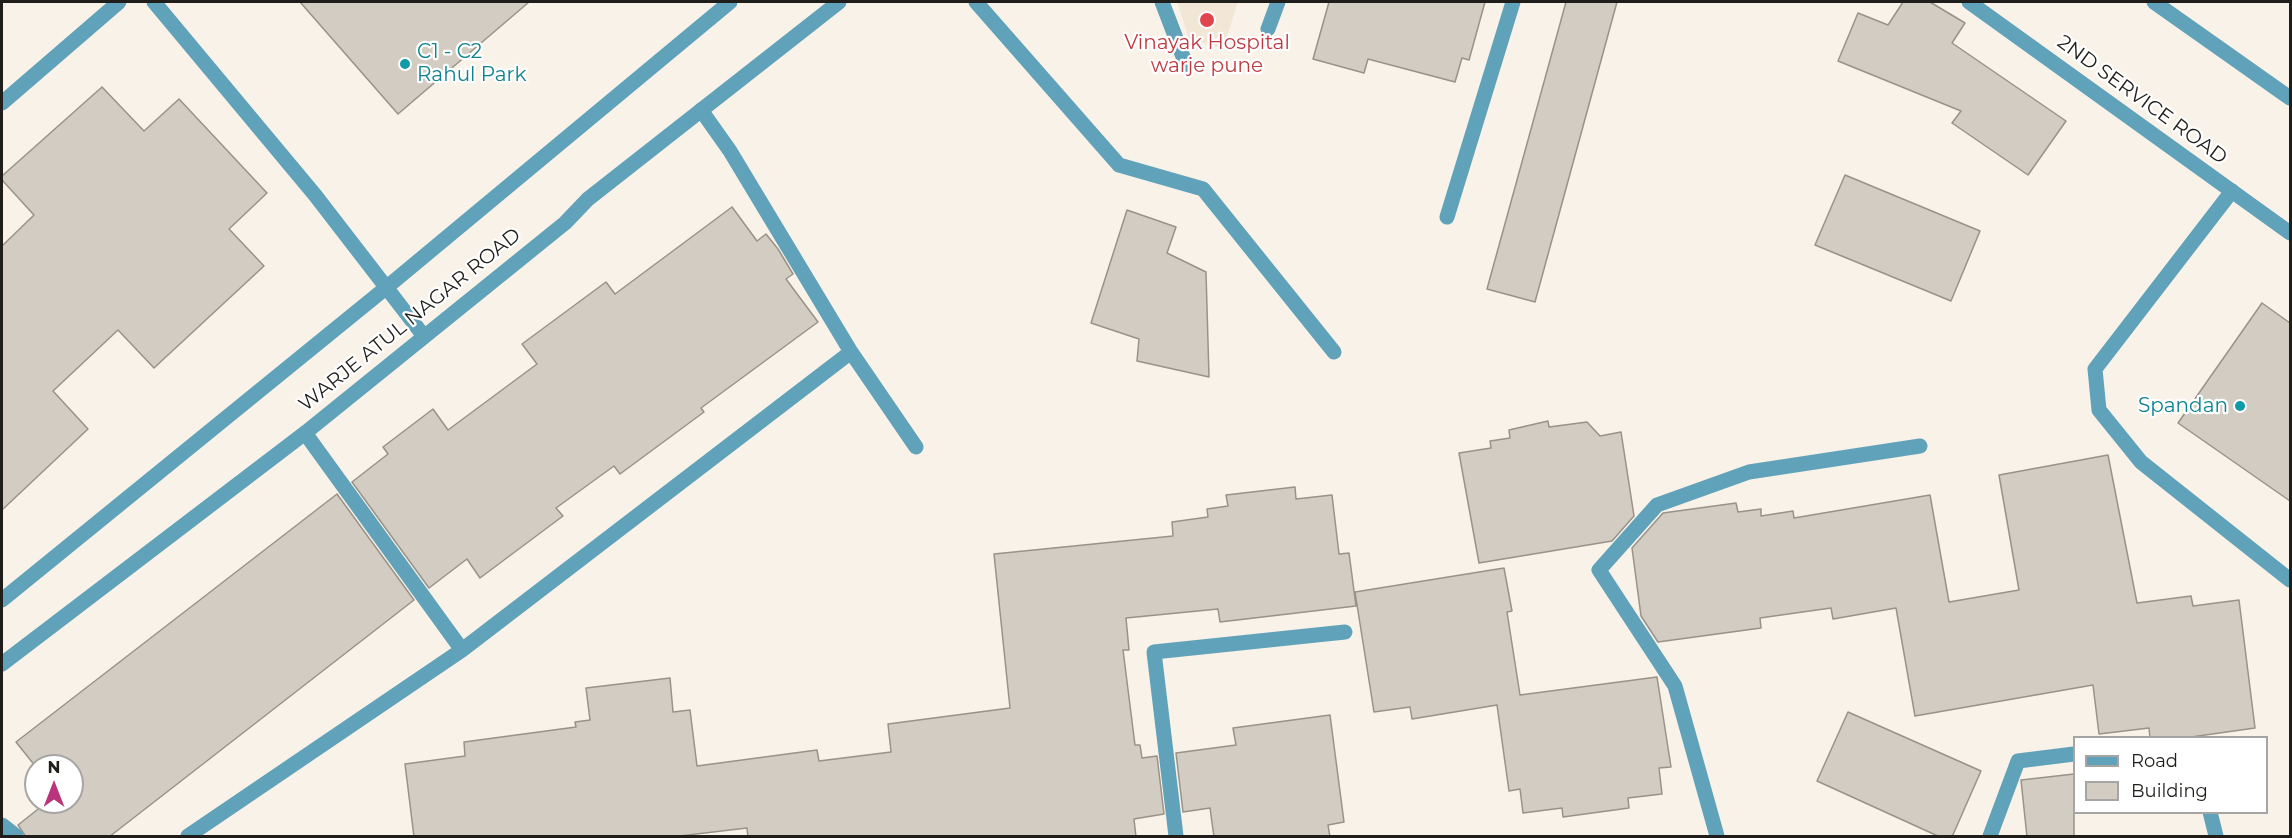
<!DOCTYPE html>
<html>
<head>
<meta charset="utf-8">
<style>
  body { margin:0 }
  #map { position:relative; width:2292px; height:838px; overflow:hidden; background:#f9f2e8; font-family:Montserrat,sans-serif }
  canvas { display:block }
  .frame { position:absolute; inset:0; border:3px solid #201e1a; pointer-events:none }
  .legend { position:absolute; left:2073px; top:736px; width:195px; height:78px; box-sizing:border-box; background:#fff; border:2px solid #a6a5a3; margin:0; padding:8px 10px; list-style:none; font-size:18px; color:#201e1a }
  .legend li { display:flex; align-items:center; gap:12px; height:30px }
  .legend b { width:30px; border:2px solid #a6a5a3 }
  .north { position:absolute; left:24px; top:754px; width:60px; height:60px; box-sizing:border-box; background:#fff; border:2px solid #a6a5a3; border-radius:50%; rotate:0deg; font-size:16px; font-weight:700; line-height:24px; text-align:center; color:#201e1a }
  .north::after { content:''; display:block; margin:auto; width:21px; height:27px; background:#b8357d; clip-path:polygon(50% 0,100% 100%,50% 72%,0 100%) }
</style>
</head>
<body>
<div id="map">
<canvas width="2292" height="838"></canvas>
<div class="frame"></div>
<ul class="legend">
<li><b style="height:8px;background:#60a2ba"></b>Road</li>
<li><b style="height:16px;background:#d3ccc2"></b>Building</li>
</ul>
<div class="north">N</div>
</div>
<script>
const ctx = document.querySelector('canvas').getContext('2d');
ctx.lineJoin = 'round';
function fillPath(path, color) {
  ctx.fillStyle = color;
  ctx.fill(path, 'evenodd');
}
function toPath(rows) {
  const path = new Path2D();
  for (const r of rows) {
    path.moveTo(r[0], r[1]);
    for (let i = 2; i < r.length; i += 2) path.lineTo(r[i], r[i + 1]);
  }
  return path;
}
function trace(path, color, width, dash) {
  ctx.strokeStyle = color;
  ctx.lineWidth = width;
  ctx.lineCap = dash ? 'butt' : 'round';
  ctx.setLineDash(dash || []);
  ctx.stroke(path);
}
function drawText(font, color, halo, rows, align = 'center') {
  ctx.font = font + ' Montserrat,sans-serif';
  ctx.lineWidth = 4.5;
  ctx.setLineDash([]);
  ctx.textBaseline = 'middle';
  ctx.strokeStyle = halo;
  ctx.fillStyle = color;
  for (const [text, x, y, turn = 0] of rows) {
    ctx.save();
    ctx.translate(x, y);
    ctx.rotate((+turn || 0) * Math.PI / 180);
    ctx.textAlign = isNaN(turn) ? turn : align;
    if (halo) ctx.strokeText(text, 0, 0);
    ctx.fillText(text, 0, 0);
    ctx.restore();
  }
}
fillPath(toPath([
  [1177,2,1238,2,1223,49,1189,39]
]), '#f2e7d6');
const building = toPath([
  [300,2,529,2,398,114,300,2],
  [1329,2,1485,2,1469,60,1462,58,1455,82,1368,59,1364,73,1313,59,1329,2],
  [1566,2,1617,2,1535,302,1487,289,1566,2],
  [1903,2,1930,2,1965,23,1952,43,2066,121,2028,175,1952,123,1961,111,1838,61,1858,13,1888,25,1903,2],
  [102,87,144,131,179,99,267,193,229,229,264,266,154,368,118,330,53,391,88,429,2,510,2,246,34,215,2,180,2,176,102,87],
  [1845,175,1980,231,1951,301,1815,245,1845,175],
  [732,207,757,241,766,234,778,249,793,274,786,279,818,322,701,408,704,412,620,474,614,466,556,508,563,516,480,578,467,559,429,588,352,482,388,454,383,447,433,409,448,430,537,364,522,344,606,282,615,294,732,207],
  [1127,210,1176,227,1167,253,1206,272,1209,377,1137,361,1139,339,1091,323,1127,210],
  [2262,303,2290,323,2290,501,2178,423,2262,303],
  [1548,421,1549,427,1587,422,1600,436,1621,432,1634,516,1612,541,1479,563,1459,453,1491,448,1490,441,1510,438,1509,430,1548,421],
  [2108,455,2137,603,2191,596,2193,606,2239,600,2255,728,2184,738,2150,738,2149,728,2099,734,2093,685,1915,716,1896,608,1833,619,1831,608,1760,618,1761,628,1658,642,1641,616,1632,548,1663,513,1736,503,1738,512,1761,509,1761,516,1793,511,1794,518,1930,495,1949,602,2019,590,1999,475,2108,455],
  [1295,487,1296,499,1332,495,1339,554,1349,553,1356,606,1220,622,1218,609,1126,618,1129,650,1123,650,1135,745,1140,745,1142,758,1157,756,1164,814,1134,819,1136,837,748,837,747,828,671,837,414,837,405,764,465,756,464,742,576,727,575,722,590,720,586,688,670,678,673,712,690,710,697,766,817,750,819,761,891,752,888,724,1010,708,994,554,1173,536,1172,522,1208,517,1207,509,1228,506,1226,495,1295,487],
  [337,494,414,600,109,837,26,837,18,825,47,802,72,802,72,766,36,767,16,742,337,494],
  [1504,568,1512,611,1507,612,1520,695,1657,677,1671,767,1659,768,1662,794,1628,798,1629,808,1563,817,1562,808,1523,813,1520,789,1509,791,1497,705,1412,719,1410,707,1374,712,1355,592,1504,568],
  [1848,712,1981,771,1952,837,1940,837,1817,781,1848,712],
  [1330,715,1344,822,1328,825,1330,837,1214,837,1210,808,1183,812,1176,753,1236,745,1233,728,1330,715],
  [2074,774,2074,837,2027,837,2021,780,2074,774]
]);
fillPath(building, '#d3ccc2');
trace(building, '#989288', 1.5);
trace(toPath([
  [1162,2,1187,67],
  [1268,29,1278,2],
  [2232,191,2095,369,2099,410,2141,462,2290,580],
  [1447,217,1513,2],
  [2210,812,2216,836],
  [1176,836,1154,652,1345,632],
  [1717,836,1675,686,1599,570,1657,505,1749,472,1920,446],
  [1990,836,2018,761,2074,754]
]), '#60a2ba', 15);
trace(toPath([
  [154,2,315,195,423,335],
  [976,2,1119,165,1203,189,1334,352],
  [2,103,119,2],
  [701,110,730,151,851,352,916,447],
  [305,433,462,650],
  [2,825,16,836],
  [188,836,462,650,851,352]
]), '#60a2ba', 15);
trace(toPath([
  [1969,2,2290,233],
  [2154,2,2290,98],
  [2,600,387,287,730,2],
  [2,664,305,433,565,223,588,199,839,2]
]), '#60a2ba', 15);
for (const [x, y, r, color] of [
  [1207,20,8,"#e0444e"],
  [405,64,6,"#0f9aa8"],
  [2240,406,6,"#0f9aa8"]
]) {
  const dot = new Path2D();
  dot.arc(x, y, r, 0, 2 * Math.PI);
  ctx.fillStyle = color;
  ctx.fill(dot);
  trace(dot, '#fff', 2);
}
drawText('20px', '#be3a42', '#fff', [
  ["Vinayak Hospital",1207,43],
  ["warje pune",1207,66]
]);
drawText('20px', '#0d838f', '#fff', [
  ["C1 - C2",417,52],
  ["Rahul Park",417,75],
  ["Spandan",2228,406,"right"]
], 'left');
drawText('20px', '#201e1a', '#fff', [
  ["2ND SERVICE ROAD",2142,100,36],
  ["WARJE ATUL NAGAR ROAD",410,320,-39]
]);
</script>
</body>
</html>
